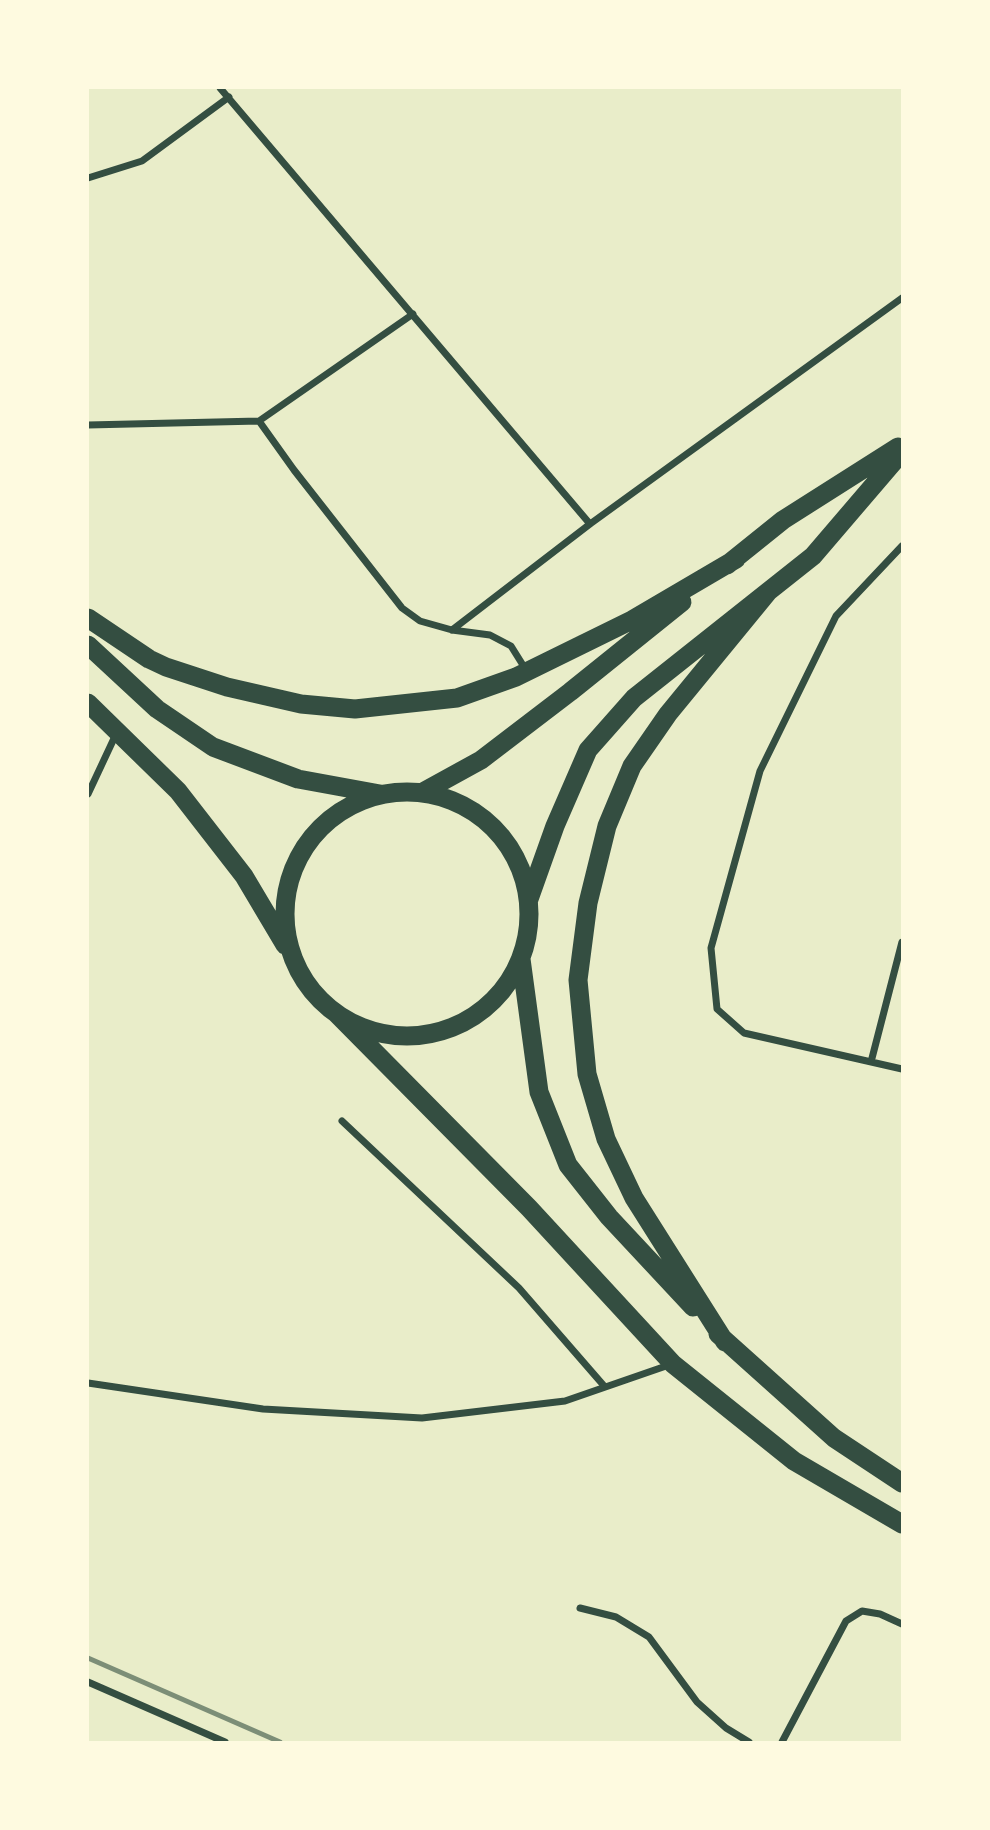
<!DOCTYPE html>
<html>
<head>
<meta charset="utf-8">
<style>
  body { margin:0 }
  #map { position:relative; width:990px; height:1830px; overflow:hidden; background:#e9edc9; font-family:Inter,sans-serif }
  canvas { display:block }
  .frame { position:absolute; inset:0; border:89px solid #fefae0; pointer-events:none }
</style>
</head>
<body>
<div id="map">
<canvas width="990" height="1830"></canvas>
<div class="frame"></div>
</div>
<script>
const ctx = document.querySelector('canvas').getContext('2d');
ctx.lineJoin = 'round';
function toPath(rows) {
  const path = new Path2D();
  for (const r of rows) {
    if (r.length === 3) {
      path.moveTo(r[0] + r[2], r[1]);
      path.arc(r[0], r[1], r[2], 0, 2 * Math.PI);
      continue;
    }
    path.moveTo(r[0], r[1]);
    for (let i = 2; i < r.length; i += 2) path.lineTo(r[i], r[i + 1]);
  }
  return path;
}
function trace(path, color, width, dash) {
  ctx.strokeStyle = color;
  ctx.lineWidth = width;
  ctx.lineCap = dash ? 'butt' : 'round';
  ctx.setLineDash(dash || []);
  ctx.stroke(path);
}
trace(toPath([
  [220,88,590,524],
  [88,178,142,161,229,97],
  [259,421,294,470,402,608,420,621,452,630,490,635,511,646,526,670],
  [88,425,259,421,413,314],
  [902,546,836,616,760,771,711,948,717,1009,744,1033,902,1069],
  [452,630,590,524,902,298],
  [88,794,117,732],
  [871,1062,902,942],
  [342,1121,519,1288,605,1387],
  [88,1383,263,1409,422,1418,565,1401,669,1365],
  [580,1608,616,1617,649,1637,697,1702,726,1728,749,1742],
  [88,1682,225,1742],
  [782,1742,846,1621,862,1611,880,1614,902,1624]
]), '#344e41', 7);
trace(toPath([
  [727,565,783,520,898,447],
  [88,618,149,659,166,667,227,687,301,704,355,709,457,698,516,677,632,620,736,559],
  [88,645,157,709,213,747,298,779,380,794],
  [88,703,178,791,244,876,285,945],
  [407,914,122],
  [421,793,481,760,570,692,682,602],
  [529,899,555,826,588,750,634,698,813,556,902,452],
  [521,959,539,1092,568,1165,609,1217,693,1307],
  [336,1013,529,1208,673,1364,794,1461,902,1524],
  [718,1334,834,1438,902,1483],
  [725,1342,634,1198,606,1139,587,1074,578,980,588,903,607,826,632,766,668,714,768,592]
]), '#344e41', 19);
trace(toPath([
  [88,1658,280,1742]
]), '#7c8e77', 5);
</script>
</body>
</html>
